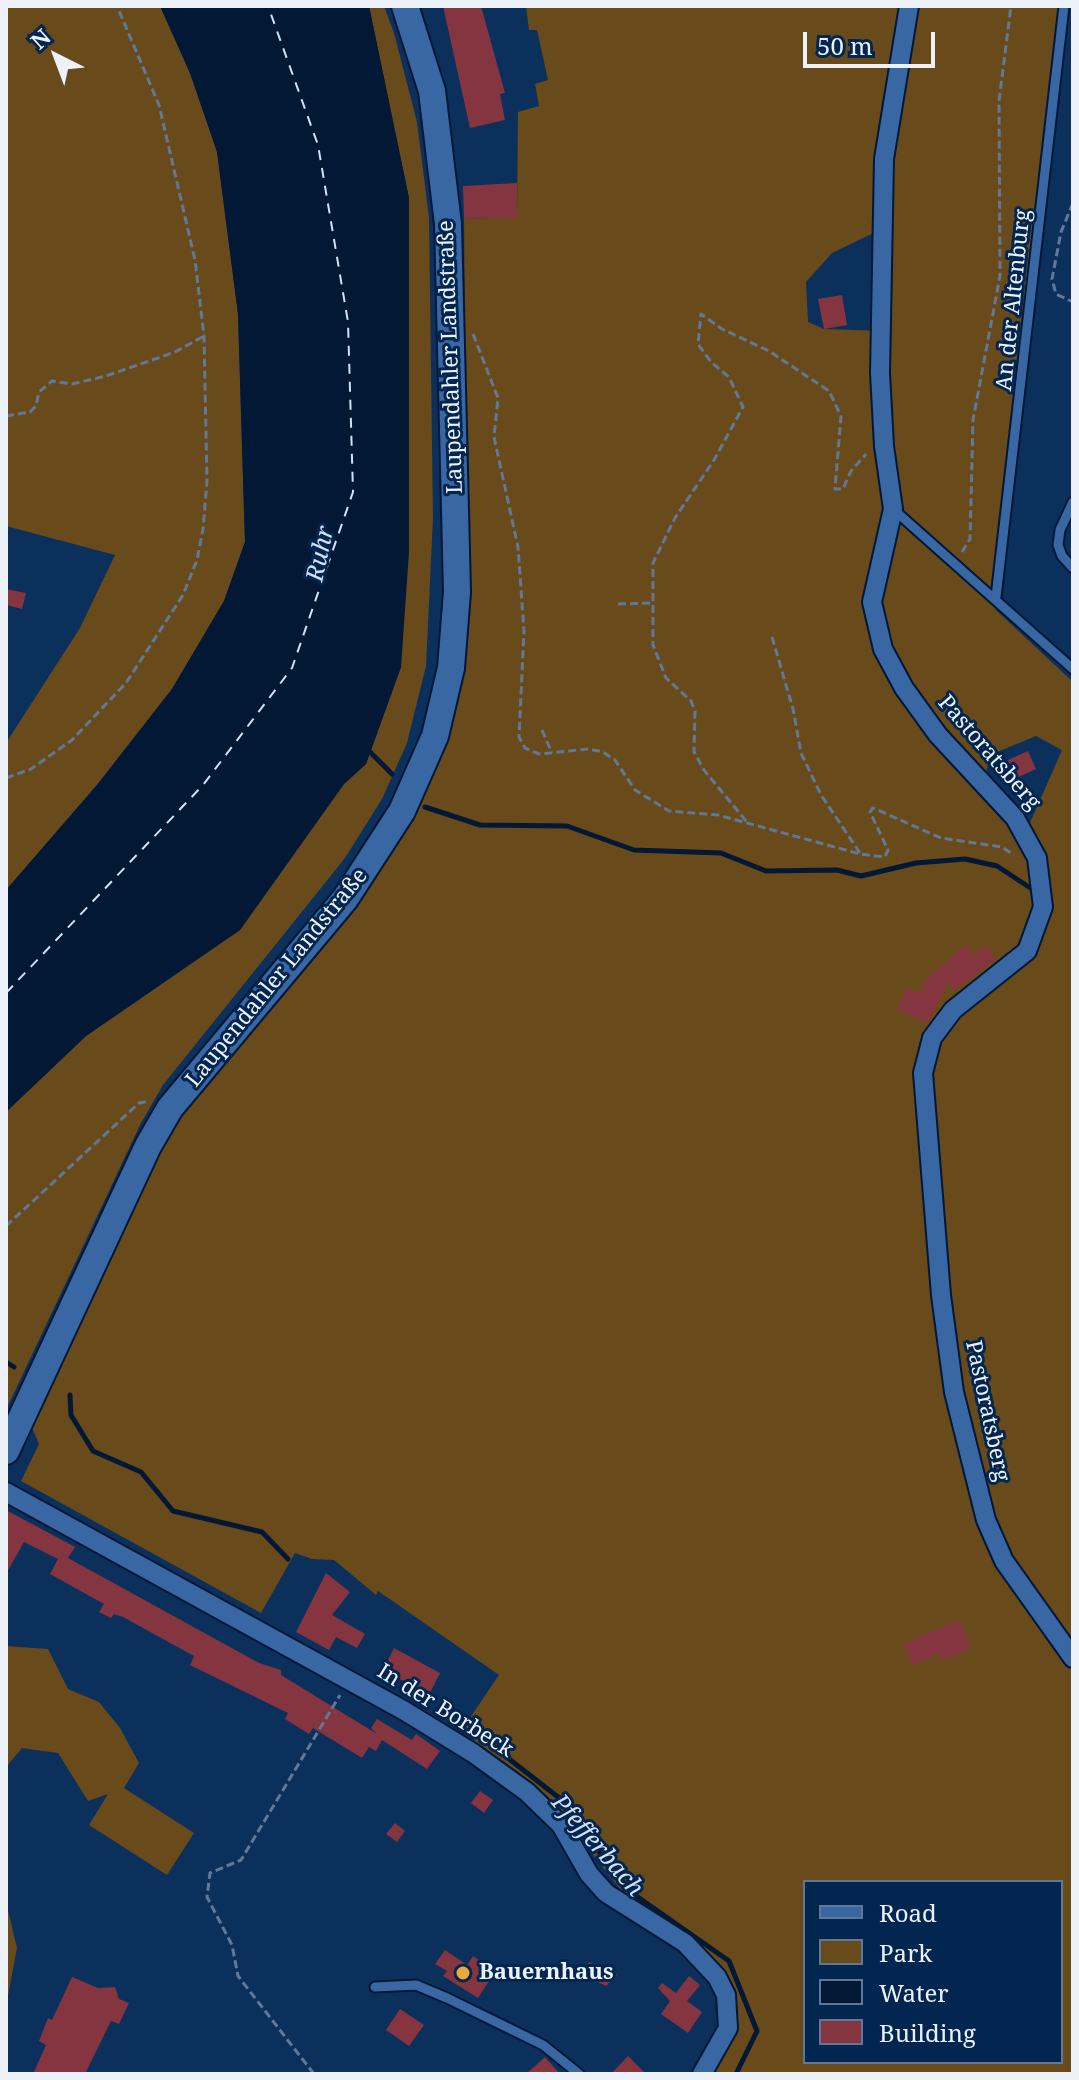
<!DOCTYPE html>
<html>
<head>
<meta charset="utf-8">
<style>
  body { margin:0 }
  #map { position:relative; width:1079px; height:2080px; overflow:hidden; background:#0c305c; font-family:"Noto Serif",serif }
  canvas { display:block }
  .frame { position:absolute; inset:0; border:8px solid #edf2f9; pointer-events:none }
  .legend { position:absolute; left:803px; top:1880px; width:260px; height:184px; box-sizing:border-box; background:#022650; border:2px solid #607894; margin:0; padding:10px 14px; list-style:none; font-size:24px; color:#edf2f9 }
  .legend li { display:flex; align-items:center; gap:16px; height:40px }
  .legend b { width:40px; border:2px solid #607894 }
  .north { position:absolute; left:16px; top:16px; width:80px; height:80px; -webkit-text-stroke:6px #022650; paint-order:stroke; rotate:318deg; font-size:22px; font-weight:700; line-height:32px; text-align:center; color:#edf2f9 }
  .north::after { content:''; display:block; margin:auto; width:28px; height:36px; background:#edf2f9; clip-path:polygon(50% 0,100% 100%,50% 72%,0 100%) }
  .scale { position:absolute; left:803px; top:32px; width:132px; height:36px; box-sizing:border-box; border:4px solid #edf2f9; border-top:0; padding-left:10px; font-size:24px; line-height:28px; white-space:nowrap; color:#edf2f9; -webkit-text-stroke:6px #022650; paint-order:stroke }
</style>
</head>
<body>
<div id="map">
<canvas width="1079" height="2080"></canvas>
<div class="frame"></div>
<ul class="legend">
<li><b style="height:10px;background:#3867a4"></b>Road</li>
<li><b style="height:22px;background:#694a1a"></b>Park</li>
<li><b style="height:22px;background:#021834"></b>Water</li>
<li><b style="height:22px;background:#85353f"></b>Building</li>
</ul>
<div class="north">N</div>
<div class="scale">50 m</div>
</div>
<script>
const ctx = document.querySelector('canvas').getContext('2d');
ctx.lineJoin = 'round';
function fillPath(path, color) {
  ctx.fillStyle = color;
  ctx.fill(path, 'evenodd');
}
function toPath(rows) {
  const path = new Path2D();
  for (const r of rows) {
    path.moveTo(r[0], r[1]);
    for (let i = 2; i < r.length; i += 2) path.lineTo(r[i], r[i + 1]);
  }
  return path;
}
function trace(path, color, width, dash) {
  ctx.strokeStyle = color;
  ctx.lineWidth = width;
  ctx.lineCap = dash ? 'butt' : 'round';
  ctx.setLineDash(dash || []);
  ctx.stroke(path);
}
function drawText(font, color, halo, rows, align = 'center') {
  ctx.font = font + ' "Noto Serif",serif';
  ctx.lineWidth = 6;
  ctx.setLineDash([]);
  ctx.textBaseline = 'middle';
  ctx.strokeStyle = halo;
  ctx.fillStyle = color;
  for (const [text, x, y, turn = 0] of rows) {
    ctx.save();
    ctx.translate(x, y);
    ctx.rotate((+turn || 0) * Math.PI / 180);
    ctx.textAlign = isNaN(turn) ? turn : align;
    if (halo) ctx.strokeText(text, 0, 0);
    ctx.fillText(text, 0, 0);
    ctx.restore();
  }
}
fillPath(toPath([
  [6,6,160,6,190,73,217,151,238,314,245,542,224,601,172,689,97,785,6,890,6,743,80,628,115,555,6,526],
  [369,6,384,6,394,33,417,122,429,218,433,518,426,666,407,743,382,799,345,858,163,1085,141,1123,6,1410,6,1112,86,1036,240,930,344,784,366,764,401,667,409,198],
  [526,6,1059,6,996,610,1073,682,1073,2074,710,2074,737,2030,737,2001,724,1971,712,1956,687,1935,620,1889,557,1809,504,1762,461,1731,499,1675,378,1591,376,1595,334,1560,312,1559,295,1553,261,1613,21,1481,39,1444,31,1425,154,1153,182,1110,434,768,467,588,464,219,517,217,518,112,539,106,535,84,548,80,537,30,529,30],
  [888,226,887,331,824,329,808,322,806,282,832,253],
  [1036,736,1062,750,1029,825,982,790,990,755],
  [805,1882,1061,1882,1061,2062,805,2062],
  [6,1646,48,1649,68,1689,99,1702,120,1728,139,1763,124,1788,194,1833,167,1875,89,1825,108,1794,88,1801,58,1753,22,1748,6,1767],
  [6,1902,17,1948,6,2006]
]), '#694a1a');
fillPath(toPath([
  [160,6,369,6,409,198,409,552,401,667,366,764,344,784,240,930,86,1036,6,1112,6,890,97,785,172,689,224,601,245,542,238,314,217,152,190,73]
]), '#021834');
trace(toPath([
  [367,749,392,774],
  [425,807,480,825,567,826,634,850,721,853,766,871,837,870,861,876,916,863,965,859,997,866,1035,891],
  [6,1362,14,1367],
  [70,1395,71,1415,93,1451,141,1472,173,1511,262,1532,288,1559],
  [488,1736,495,1748,567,1804,577,1824,632,1893,729,1961,757,2031,736,2074]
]), '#021834', 5);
trace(toPath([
  [6,993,203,785,292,668,353,492,348,322,318,145,268,6]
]), '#d4e1f2', 2, [10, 8]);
fillPath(toPath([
  [443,6,481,6,505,93,500,94,505,120,470,128],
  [517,183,517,218,464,219,463,186],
  [842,295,847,325,824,329,818,299],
  [6,589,26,593,22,609,6,605],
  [1028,751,1036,769,1016,778,1008,760],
  [966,945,973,955,986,945,996,959,954,991,948,983,928,1023,897,1009,907,988,919,994,927,978],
  [6,1510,75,1547,68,1558,259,1663,281,1670,281,1675,377,1734,371,1728,377,1719,412,1740,416,1734,440,1751,427,1769,382,1740,376,1751,369,1747,362,1758,313,1728,309,1734,285,1719,288,1713,190,1665,194,1656,123,1617,114,1614,111,1618,99,1612,104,1604,50,1574,58,1559,24,1542,6,1574],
  [326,1573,350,1592,332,1615,365,1634,357,1648,336,1637,329,1650,296,1632],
  [959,1620,971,1648,942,1661,939,1653,913,1666,903,1644],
  [394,1648,440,1673,429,1695,383,1670],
  [480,1791,493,1800,484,1813,471,1803],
  [395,1823,405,1831,397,1842,386,1834],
  [445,1950,467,1965,473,1956,486,1965,480,1976,489,1981,478,1998,443,1976,447,1971,435,1964],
  [589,1962,617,1975,606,1986,583,1975],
  [689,1976,700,1985,687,2001,702,2012,688,2033,661,2014,670,2001,658,1988,662,1983,676,1993],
  [72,1977,98,1988,115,1987,119,1999,129,2003,119,2024,111,2021,85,2074,33,2074,46,2045,39,2041,48,2018,52,2020],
  [400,2009,424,2025,409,2046,386,2030],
  [628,2056,646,2074,611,2074],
  [545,2057,560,2074,526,2074]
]), '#85353f');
const lane = toPath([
  [1073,502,1060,530,1058,545,1062,556,1073,568],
  [893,509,1073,669],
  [996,597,1064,6],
  [375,1987,416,1985,447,1998,543,2045,579,2074]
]);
const street = toPath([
  [909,6,884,159,880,373,884,446,893,509,872,602,883,649,904,688,938,735,1015,818,1037,858,1043,907,1027,951,953,1010,932,1038,923,1073,941,1295,954,1392,986,1520,1004,1561,1073,1658],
  [6,1492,403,1710,473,1753,527,1792,561,1825,589,1874,606,1893,685,1943,717,1977,726,1995,728,2028,702,2074]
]);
const secondary = toPath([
  [6,1451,148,1146,170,1108,345,899,402,811,435,736,451,668,457,592,448,224,432,91,405,6]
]);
trace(lane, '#021836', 13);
trace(street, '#021836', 22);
trace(secondary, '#021836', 30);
trace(toPath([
  [1073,203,1061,232,1052,279,1056,294,1073,302],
  [473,334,498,398,494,437,518,547,524,631,519,737,525,748,539,754,589,749,603,752,615,760,635,790,669,811,718,815,860,854,885,857,888,850,870,812,873,808,941,838,1002,847,1014,855],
  [6,416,30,412,36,406,39,392,52,381,72,384,106,376,175,352,204,336],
  [962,552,970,539,973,420,1000,276,999,101,1011,6],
  [618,604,653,603],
  [772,637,793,709,801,753,821,795,860,853],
  [542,730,552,753],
  [6,778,31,769,72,740,126,683,183,595,197,560,203,529,207,481,204,336,195,260,159,105,117,6],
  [746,821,704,770,694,752,695,711,691,701,666,678,653,645,653,563,675,518,714,460,743,407,729,377,711,362,698,344,701,314,722,329,769,351,829,391,841,416,835,489,843,489,851,471,866,454],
  [6,1226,139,1103,150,1101],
  [314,2074,238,1976,232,1945,207,1897,210,1873,241,1860,340,1695]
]), '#617997', 3, [8, 4]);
trace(lane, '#3867a4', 9);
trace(street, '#3867a4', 18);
trace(secondary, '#3867a4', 26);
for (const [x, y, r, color] of [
  [463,1973,8,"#eca93a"]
]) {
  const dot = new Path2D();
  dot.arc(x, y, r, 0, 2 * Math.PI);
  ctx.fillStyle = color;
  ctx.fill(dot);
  trace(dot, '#022650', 3);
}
drawText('22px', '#edf2f9', '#022650', [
  ["An der Altenburg",1014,300,-84],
  ["Laupendahler Landstraße",451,357,-92],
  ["Pastoratsberg",989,753,49],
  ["Laupendahler Landstraße",277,978,-51],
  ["Pastoratsberg",987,1411,78],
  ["In der Borbeck",445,1711,32]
]);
drawText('bold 22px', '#edf2f9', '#022650', [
  ["Bauernhaus",479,1973]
], 'left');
drawText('italic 24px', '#d4e1f2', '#022650', [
  ["Ruhr",321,554,-78],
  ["Pfefferbach",597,1846,49]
]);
</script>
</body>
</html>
